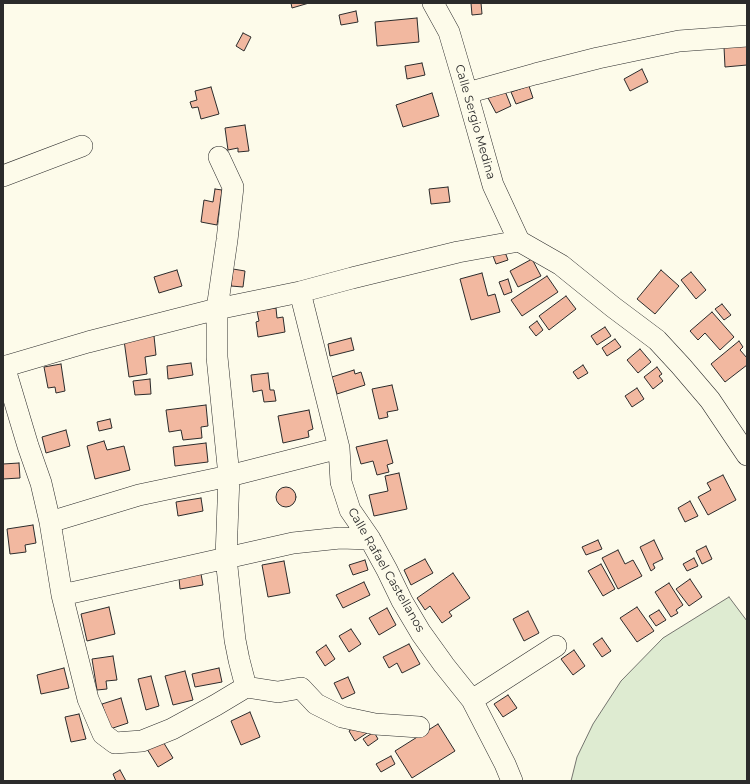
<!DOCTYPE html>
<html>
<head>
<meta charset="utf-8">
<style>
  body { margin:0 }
  #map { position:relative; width:750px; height:784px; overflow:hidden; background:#fdfbea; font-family:Montserrat,sans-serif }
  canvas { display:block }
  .frame { position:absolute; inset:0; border:4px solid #2b2b2b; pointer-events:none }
</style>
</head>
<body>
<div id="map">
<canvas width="750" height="784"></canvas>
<div class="frame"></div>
</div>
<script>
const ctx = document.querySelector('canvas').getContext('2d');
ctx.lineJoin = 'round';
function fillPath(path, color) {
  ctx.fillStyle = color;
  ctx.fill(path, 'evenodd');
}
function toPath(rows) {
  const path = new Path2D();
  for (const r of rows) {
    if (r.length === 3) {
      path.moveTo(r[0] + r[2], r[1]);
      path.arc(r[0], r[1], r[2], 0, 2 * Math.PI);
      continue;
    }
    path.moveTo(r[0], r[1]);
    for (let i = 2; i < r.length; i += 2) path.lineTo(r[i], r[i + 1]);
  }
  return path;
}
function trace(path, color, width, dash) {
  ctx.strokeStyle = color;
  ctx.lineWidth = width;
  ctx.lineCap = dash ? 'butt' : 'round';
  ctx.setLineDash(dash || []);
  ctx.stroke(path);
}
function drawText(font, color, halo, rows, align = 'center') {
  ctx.font = font + ' Montserrat,sans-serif';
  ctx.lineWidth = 3;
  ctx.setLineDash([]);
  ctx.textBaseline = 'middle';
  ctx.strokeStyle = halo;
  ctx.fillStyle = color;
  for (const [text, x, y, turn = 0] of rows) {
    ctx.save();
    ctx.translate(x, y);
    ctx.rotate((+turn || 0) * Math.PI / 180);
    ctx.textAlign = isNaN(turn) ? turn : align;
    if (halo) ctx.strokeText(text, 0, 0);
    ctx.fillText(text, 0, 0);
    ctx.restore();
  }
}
const green = toPath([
  [729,597,747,621,747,781,571,781,577,757,593,724,621,681,663,638,729,597]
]);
fillPath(green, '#deebd1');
trace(green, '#74746e', 1);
const building = toPath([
  [291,3,309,3,292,8,291,3],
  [471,3,481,3,482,14,472,15,471,3],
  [356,11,358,22,341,25,339,15,356,11],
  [417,18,419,42,377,46,375,22,417,18],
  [243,33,251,37,244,51,236,46,243,33],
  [747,45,747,65,725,67,724,47,747,45],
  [422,63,425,75,407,79,405,66,422,63],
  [642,69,648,82,630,91,624,79,642,69],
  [529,86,533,98,516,104,511,92,529,86],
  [211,87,219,114,201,119,198,107,192,108,190,102,197,100,195,91,211,87],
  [505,91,511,106,496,113,488,98,505,91],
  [432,93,439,116,403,127,396,105,432,93],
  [245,125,249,151,238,152,238,148,228,150,225,128,245,125],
  [448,187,450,202,431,204,429,189,448,187],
  [215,189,222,190,217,225,201,222,204,200,213,202,215,189],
  [505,252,508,260,496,264,493,256,505,252],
  [532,259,541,276,518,287,510,271,532,259],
  [233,269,245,271,243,287,231,286,233,269],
  [177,270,182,286,159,293,154,277,177,270],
  [661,270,679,286,655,314,637,299,661,270],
  [691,272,706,290,696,299,681,280,691,272],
  [482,273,488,296,495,294,500,312,471,320,460,279,482,273],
  [547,276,558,292,522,316,511,300,547,276],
  [508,279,512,292,504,295,499,282,508,279],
  [566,296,576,309,549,330,539,316,566,296],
  [722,304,731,315,724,320,715,309,722,304],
  [276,308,277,318,283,317,285,332,258,337,256,322,259,321,257,311,276,308],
  [712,312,734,337,720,350,705,333,698,340,690,331,712,312],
  [537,321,543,330,536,336,529,327,537,321],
  [605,327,611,336,597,345,591,336,605,327],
  [154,336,156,355,145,357,147,374,129,377,124,340,154,336],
  [351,338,354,350,330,356,328,344,351,338],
  [615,339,621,347,607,356,602,348,615,339],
  [739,341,743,347,740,350,747,358,747,365,725,382,711,364,739,341],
  [640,349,651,362,638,373,627,360,640,349],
  [191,363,193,375,168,379,167,366,191,363],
  [61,364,65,391,56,393,55,387,48,388,44,367,61,364],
  [583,365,588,373,578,379,573,372,583,365],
  [657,367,662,374,659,376,663,381,653,389,644,377,657,367],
  [354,370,355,374,361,372,365,385,337,394,332,377,354,370],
  [268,373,270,390,274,390,276,401,264,402,262,390,253,392,251,375,268,373],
  [150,379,151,394,135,395,133,381,150,379],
  [392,385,398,410,387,412,388,417,379,419,372,389,392,385],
  [637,388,644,399,632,407,625,396,637,388],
  [206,405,208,426,201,427,202,438,183,440,181,430,169,432,166,410,206,405],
  [309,410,313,429,308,431,309,437,283,443,278,416,309,410],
  [110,419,112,428,99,431,97,422,110,419],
  [66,430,70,446,46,453,42,437,66,430],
  [387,440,393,463,387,465,389,472,377,475,373,461,361,464,356,447,387,440],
  [104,441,107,450,124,446,130,470,95,479,87,446,104,441],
  [206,443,208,462,175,466,173,447,206,443],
  [19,463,20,478,3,479,3,464,19,463],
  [399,473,407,509,374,516,369,495,388,491,385,476,399,473],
  [723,475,736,500,708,515,698,497,711,490,707,483,723,475],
  [286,497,10],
  [201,498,203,511,178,516,176,502,201,498],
  [690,501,698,516,685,522,678,508,690,501],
  [33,525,36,543,25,545,26,552,10,554,7,529,33,525],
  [598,540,602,549,586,555,582,547,598,540],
  [654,540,663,559,653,564,655,568,651,571,640,547,654,540],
  [706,546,712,559,702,564,696,551,706,546],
  [618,550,625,564,633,560,642,576,618,589,602,558,618,550],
  [694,558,698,566,687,571,683,564,694,558],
  [425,559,433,573,411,585,404,570,425,559],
  [365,560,368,570,353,575,349,565,365,560],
  [284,561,290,593,268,597,262,565,284,561],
  [601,564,615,589,603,596,588,571,601,564],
  [453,573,470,598,449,612,452,616,442,623,430,606,425,610,417,598,453,573],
  [201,574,203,585,180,589,179,578,201,574],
  [690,579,702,597,689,606,676,589,690,579],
  [364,582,370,595,343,608,336,595,364,582],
  [669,583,683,605,676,610,678,613,671,617,655,592,669,583],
  [109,607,115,634,87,641,81,614,109,607],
  [637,607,654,631,637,642,620,618,637,607],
  [387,608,396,625,379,635,369,618,387,608],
  [659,610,666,620,656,626,649,616,659,610],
  [528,611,539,633,524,641,513,619,528,611],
  [351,629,361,644,349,652,339,636,351,629],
  [602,638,611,651,602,657,593,644,602,638],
  [409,644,420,664,402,673,397,663,389,668,383,657,409,644],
  [326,645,335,659,325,666,316,652,326,645],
  [574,650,585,666,573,675,561,659,574,650],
  [113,656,117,680,106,681,107,689,97,690,92,659,113,656],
  [64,668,69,688,41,694,37,675,64,668],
  [219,668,222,682,195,687,192,674,219,668],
  [185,671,193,700,173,705,165,676,185,671],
  [151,676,159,706,146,710,138,679,151,676],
  [348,677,355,693,342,699,334,683,348,677],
  [508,695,517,708,503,717,494,704,508,695],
  [121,698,128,723,110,729,102,704,121,698],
  [250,712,260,737,241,745,231,721,250,712],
  [79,714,86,739,71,742,65,717,79,714],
  [360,723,367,733,355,741,349,731,360,723],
  [438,724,455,751,412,778,395,751,438,724],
  [374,732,378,739,368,746,363,739,374,732],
  [162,740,173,758,158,767,147,749,162,740],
  [391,756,395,764,381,772,376,764,391,756],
  [120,770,126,781,116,781,113,774,120,770]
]);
fillPath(building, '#f2b8a0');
trace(building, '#2b2b2b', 1);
const minor = toPath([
  [433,3,449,32,467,93,493,185,519,241],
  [467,93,535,74,598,58,679,41,747,36],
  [219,157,233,187,227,240,217,309,217,357,229,476,226,558,235,640,239,660,246,687,278,692,301,688,316,704,342,717,375,724,419,727],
  [3,176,82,146],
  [519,241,561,265,613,307,657,340,681,366,710,400,747,455],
  [300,292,339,448,341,482,350,510,370,539,387,570,402,601,421,633,444,665,472,700,505,764,512,781],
  [4,366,28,446,41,483,50,522,62,595,88,699,103,734,115,743,142,741,172,729,216,705,246,687],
  [3,367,88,342,217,309,300,292,352,278,458,252,519,241],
  [50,522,139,495,229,476,339,448],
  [62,595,293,543,340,538,370,539],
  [472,700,556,646]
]);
trace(minor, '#2b2b2b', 22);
trace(minor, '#fdfbea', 21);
drawText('12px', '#2b2b2b', '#fdfbea', [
  ["Calle Sergio Medina",475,122,74],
  ["Calle Rafael Castellanos",386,570,60]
]);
</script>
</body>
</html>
